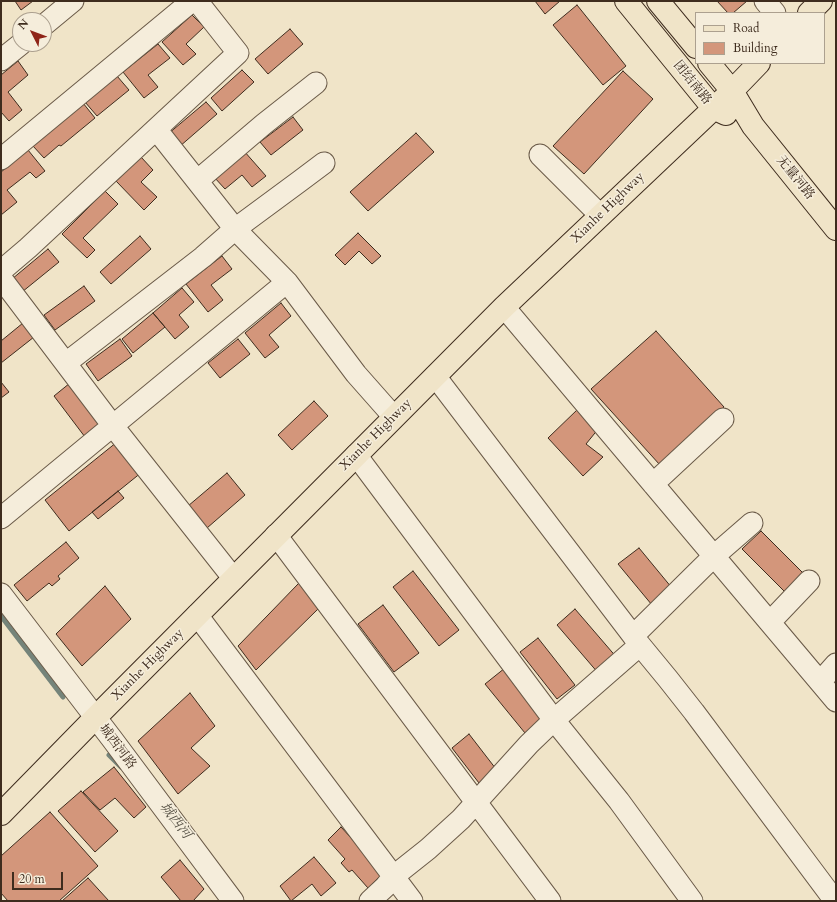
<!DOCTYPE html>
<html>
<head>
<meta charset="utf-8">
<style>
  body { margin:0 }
  #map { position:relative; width:837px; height:902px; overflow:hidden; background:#f0e4c8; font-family:Cardo,serif }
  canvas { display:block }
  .frame { position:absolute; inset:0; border:2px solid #3e2c1e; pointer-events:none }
  .legend { position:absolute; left:695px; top:12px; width:130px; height:52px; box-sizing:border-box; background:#f5eddb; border:1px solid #aca08f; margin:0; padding:5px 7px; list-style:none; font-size:12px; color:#3e2c1e }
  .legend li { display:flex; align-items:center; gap:8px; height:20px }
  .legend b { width:20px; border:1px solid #aca08f }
  .north { position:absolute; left:12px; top:12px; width:40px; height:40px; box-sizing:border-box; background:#f5eddb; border:1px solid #aca08f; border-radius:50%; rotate:312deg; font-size:11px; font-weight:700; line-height:16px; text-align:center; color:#3e2c1e }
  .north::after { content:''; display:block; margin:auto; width:14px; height:18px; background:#8f2418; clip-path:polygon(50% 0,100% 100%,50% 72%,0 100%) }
  .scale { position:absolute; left:12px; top:872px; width:51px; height:18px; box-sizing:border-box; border:2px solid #3e2c1e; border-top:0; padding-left:5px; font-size:12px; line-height:14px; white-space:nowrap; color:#3e2c1e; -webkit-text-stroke:3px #f5eddb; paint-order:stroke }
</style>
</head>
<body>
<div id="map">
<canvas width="837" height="902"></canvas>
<div class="frame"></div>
<ul class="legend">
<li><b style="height:5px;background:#f0e4c8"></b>Road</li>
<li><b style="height:11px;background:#d3967b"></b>Building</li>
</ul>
<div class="north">N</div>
<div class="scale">20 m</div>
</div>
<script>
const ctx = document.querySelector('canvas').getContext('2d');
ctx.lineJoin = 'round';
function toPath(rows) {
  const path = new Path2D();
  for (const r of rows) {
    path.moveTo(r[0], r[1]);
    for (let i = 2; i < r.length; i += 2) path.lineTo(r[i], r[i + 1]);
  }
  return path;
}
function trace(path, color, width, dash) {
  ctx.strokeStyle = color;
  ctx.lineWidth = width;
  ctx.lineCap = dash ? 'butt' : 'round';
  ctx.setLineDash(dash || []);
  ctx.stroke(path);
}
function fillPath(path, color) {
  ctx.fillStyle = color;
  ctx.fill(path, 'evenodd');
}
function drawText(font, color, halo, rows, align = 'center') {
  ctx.font = font + ' Cardo,"Noto Serif SC",serif';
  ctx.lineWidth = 3;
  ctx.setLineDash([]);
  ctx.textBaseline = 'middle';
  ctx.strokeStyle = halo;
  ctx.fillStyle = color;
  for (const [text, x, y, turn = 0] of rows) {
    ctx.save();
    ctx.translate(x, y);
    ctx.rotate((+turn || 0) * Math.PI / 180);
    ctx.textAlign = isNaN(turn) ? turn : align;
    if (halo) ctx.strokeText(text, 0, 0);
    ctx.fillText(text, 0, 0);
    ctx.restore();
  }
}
trace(toPath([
  [1,616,63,697],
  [109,755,121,767]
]), '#75847a', 5);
const building = toPath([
  [15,1,33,1,21,10,15,1],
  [535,1,560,1,545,14,535,1],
  [717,1,747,1,733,13,728,13,717,1],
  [577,5,626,66,603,85,553,25,577,5],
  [192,15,204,27,186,44,196,54,183,65,162,42,192,15],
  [290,29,303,44,268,74,255,59,290,29],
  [158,44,170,58,148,75,158,87,144,98,123,72,158,44],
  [18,61,28,75,8,92,22,110,9,121,1,112,1,75,18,61],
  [242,70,254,82,222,111,211,98,242,70],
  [623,71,653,99,584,174,553,146,623,71],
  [117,76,129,90,97,116,85,102,117,76],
  [206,102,217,114,179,147,168,134,206,102],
  [83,103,95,118,61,146,59,145,44,158,33,146,83,103],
  [293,117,303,130,271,155,260,142,293,117],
  [416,133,434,152,368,211,350,192,416,133],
  [28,150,45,171,36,178,30,172,7,190,17,202,1,215,1,172,28,150],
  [244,151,266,176,252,187,242,175,225,189,214,177,244,151],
  [141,157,153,170,141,182,157,197,144,210,116,181,141,157],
  [105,191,118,204,83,238,95,250,87,258,62,234,105,191],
  [358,233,381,256,372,264,359,251,345,265,335,255,358,233],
  [140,236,151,249,111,284,100,272,140,236],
  [48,249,59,262,22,292,12,279,48,249],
  [222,256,232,269,211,285,223,300,208,312,186,284,222,256],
  [84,286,95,301,55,330,44,315,84,286],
  [182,288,194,302,179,315,189,327,175,339,153,313,182,288],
  [281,303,291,316,269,335,279,347,265,358,245,333,281,303],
  [153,313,165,327,133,353,122,339,153,313],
  [23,323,34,337,1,363,1,341,23,323],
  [656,331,724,407,660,465,591,389,656,331],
  [120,339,132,356,98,381,86,364,120,339],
  [238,339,250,354,220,378,208,363,238,339],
  [1,382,9,392,1,398,1,382],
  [70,383,102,425,85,437,54,396,70,383],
  [314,401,328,416,292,450,278,435,314,401],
  [578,409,599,428,586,444,603,457,583,476,548,438,578,409],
  [117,442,142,472,69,531,45,500,117,442],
  [227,473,245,495,207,528,188,506,227,473],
  [118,491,124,498,98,519,92,512,118,491],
  [761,531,806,576,787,594,742,549,761,531],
  [66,542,79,558,58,576,60,579,52,586,49,583,27,601,14,585,66,542],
  [639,548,672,588,652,605,618,564,639,548],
  [413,571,459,630,439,646,393,587,413,571],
  [299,583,319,608,256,670,238,646,299,583],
  [105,586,131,619,82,666,56,634,105,586],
  [383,605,419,653,394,672,358,624,383,605],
  [575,609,618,659,599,674,557,625,575,609],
  [538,638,575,685,557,699,520,652,538,638],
  [505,668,545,716,525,733,485,684,505,668],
  [190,693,215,726,191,748,210,766,178,794,138,741,190,693],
  [469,734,496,769,479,783,452,748,469,734],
  [114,767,146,807,134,818,115,798,100,810,83,792,114,767],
  [81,791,118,831,95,852,58,811,81,791],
  [50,812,98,866,59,901,8,901,1,893,1,856,50,812],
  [341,827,383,873,368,888,352,870,349,872,341,863,345,859,328,840,341,827],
  [314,857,336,883,321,896,312,884,291,901,280,886,314,857],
  [180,860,204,889,193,901,181,901,161,877,180,860],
  [88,878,109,901,62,901,88,878]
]);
fillPath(building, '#d3967b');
trace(building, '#3e2c1e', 1);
const minor = toPath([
  [765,1,775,13],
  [44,25,73,1],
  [1,60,21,44],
  [156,129,235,229,287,282,356,374,394,417],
  [540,155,600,215],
  [1,159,192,1],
  [197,181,264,124,316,83],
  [1,271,28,248,238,53,197,1],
  [1,278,113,426,234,579],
  [504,307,836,701],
  [66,363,203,257,235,229,300,181,324,163],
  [435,376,640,645,668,679,694,712,835,901],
  [356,455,554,720,619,801,692,901],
  [653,484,723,419],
  [1,518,287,282],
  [276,535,550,901],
  [1,594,112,739,233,901],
  [197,615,412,901],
  [770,622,809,581],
  [633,636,714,556,752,523],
  [820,682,836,664],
  [370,901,385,887,394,876,428,849,461,819,529,744,554,720,640,645]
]);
const major = toPath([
  [626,1,713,108,726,114],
  [658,1,696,47],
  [809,13,821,1],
  [709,63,732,91,753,126,836,229],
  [1,814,95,718,504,307,732,91,759,63]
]);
trace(minor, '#6a5a48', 23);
trace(major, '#3e2c1e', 24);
trace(minor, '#f5eddb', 21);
trace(major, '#f0e4c8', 22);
drawText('13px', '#3e2c1e', '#f5eddb', [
  ["团结南路",692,83,51],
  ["无量河路",795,178,51],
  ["Xianhe Highway",608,208,-44],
  ["Xianhe Highway",376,435,-45],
  ["Xianhe Highway",148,665,-45],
  ["城西河路",117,747,53]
]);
drawText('italic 14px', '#555044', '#f5eddb', [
  ["城西河",175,821,52]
]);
</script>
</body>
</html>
